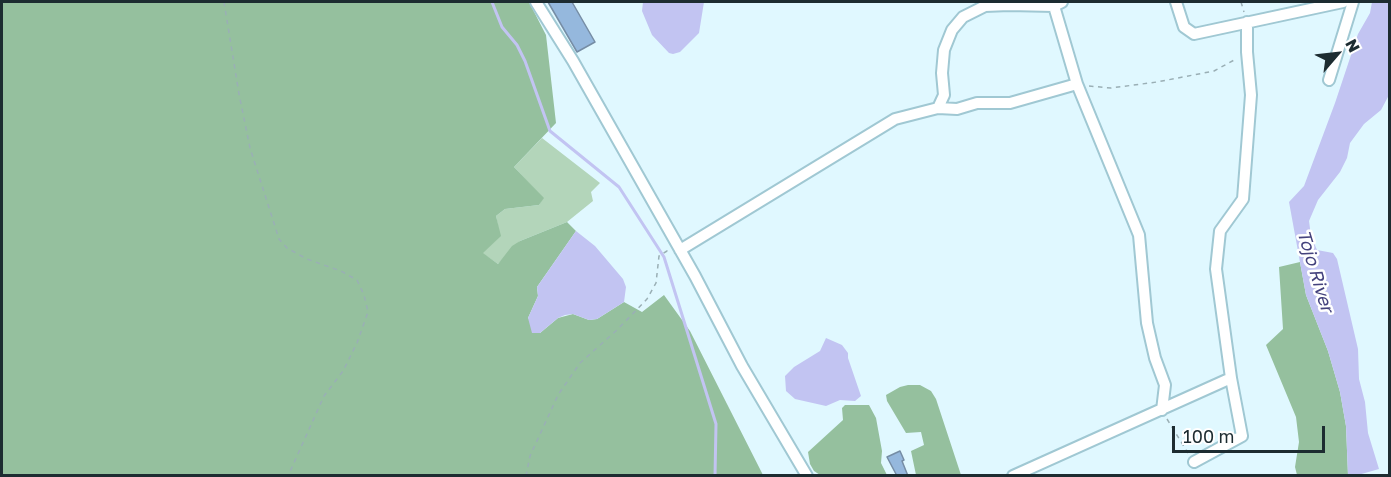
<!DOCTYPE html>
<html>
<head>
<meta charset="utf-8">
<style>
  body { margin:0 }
  #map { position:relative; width:1391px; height:477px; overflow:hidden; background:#e0f8ff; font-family:"Golos Text",sans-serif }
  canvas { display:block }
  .frame { position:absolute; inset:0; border:3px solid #1d2c31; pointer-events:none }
  .north { position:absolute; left:1307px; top:24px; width:60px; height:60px; -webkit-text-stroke:4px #fff; paint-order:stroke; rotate:62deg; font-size:16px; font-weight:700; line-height:24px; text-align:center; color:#1d2c31 }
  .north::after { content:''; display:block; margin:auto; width:21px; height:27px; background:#1d2c31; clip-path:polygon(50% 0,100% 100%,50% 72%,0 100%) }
  .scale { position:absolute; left:1172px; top:426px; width:153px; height:27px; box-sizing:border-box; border:3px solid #1d2c31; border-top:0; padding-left:8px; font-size:18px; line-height:21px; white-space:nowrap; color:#1d2c31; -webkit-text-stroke:4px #fff; paint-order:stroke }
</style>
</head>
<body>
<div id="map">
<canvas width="1391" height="477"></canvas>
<div class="frame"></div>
<div class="north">N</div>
<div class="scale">100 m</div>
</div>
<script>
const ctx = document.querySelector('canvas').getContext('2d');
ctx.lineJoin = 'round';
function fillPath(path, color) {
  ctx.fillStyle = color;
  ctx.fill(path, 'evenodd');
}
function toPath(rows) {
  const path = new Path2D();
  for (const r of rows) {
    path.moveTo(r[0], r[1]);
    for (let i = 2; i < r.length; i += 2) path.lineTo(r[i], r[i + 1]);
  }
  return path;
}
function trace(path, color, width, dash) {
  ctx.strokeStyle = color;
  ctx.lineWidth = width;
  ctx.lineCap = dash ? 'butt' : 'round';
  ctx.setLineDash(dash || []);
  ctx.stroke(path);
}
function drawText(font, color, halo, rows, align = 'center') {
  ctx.font = font + ' "Golos Text",sans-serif';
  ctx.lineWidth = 5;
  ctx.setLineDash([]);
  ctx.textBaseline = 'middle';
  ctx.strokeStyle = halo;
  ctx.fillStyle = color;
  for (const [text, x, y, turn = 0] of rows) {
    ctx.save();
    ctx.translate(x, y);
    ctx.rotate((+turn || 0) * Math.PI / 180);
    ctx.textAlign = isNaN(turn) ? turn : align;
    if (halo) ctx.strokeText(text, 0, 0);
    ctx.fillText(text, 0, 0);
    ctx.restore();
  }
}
fillPath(toPath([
  [542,138,600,183,591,192,593,201,567,222,520,241,498,264,482,253,500,236,496,216,505,209,539,205,543,198,514,167]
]), '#b3d5ba');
fillPath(toPath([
  [2,2,529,2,546,35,556,123,514,167,544,198,539,205,505,209,496,216,501,236,483,253,498,264,512,246,520,241,567,222,576,231,537,287,538,296,528,318,540,333,558,318,573,314,589,320,597,319,624,302,642,312,664,295,690,331,763,475,2,475],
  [1300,262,1306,295,1328,351,1340,392,1346,426,1348,475,1297,475,1295,467,1299,442,1296,417,1266,345,1283,329,1279,267],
  [908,385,920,385,931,391,936,399,961,475,916,475,911,451,924,445,921,432,906,433,887,401,886,395,900,387],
  [845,405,869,405,876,418,882,451,881,463,887,475,820,475,814,471,810,464,808,452,843,420,842,408]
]), '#95c09e');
fillPath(toPath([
  [643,2,704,2,699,33,680,52,673,54,669,53,652,35,642,11],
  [1372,2,1389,2,1389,95,1381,110,1364,124,1350,143,1347,158,1340,172,1318,200,1309,221,1311,236,1317,250,1333,253,1337,259,1358,349,1359,379,1365,402,1368,433,1379,469,1358,475,1348,475,1346,426,1340,392,1328,351,1306,295,1289,202,1304,186,1335,103,1358,34,1370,13],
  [576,231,595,246,623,279,626,287,624,302,597,319,589,320,573,314,565,315,558,318,540,333,532,333,528,318,538,296,537,287],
  [826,338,842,345,848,353,848,358,861,396,855,401,840,400,826,406,795,399,786,391,785,376,794,367,820,351]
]), '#c2c4f2');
trace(toPath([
  [492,2,502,27,517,45,525,61,550,131,619,187,664,257,716,424,715,476]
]), '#c2c4f2', 3);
const building = toPath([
  [548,2,572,2,595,42,577,52,548,2],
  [900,451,904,460,902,461,908,476,897,476,887,457,900,451]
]);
fillPath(building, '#95b8dd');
trace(building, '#768da5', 1.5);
const minor = toPath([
  [536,2,573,61,695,276,742,366,807,476],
  [1176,2,1184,27,1194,34,1343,2],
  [1054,6,1077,84,1139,235,1147,323,1155,358,1165,385,1162,410],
  [1329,80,1353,2],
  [938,108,944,95,942,73,944,50,952,30,963,17,985,6,1009,5,1054,6,1062,2],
  [680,250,895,119,938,108,957,109,977,103,1010,103,1077,84],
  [1194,462,1242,436,1231,378],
  [1013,476,1231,378,1216,269,1220,231,1243,199,1251,95,1247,52,1247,22]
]);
trace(minor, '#a0c8d3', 14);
trace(toPath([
  [224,2,239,94,250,148,279,239,287,248,307,259,341,271,357,280,364,295,368,312,357,343,343,371,324,396,288,476],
  [1241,2,1244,12],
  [1089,86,1111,88,1157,82,1214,71,1236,59],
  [1167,419,1188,453],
  [526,476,530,456,558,395,580,363,617,330,647,299,656,283,659,256,667,251,670,255]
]), '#9aafb5', 1.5, [4.5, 4.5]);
trace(minor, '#fff', 10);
drawText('italic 18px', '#44427d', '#fff', [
  ["Tojo River",1315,271,73]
]);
</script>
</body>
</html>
